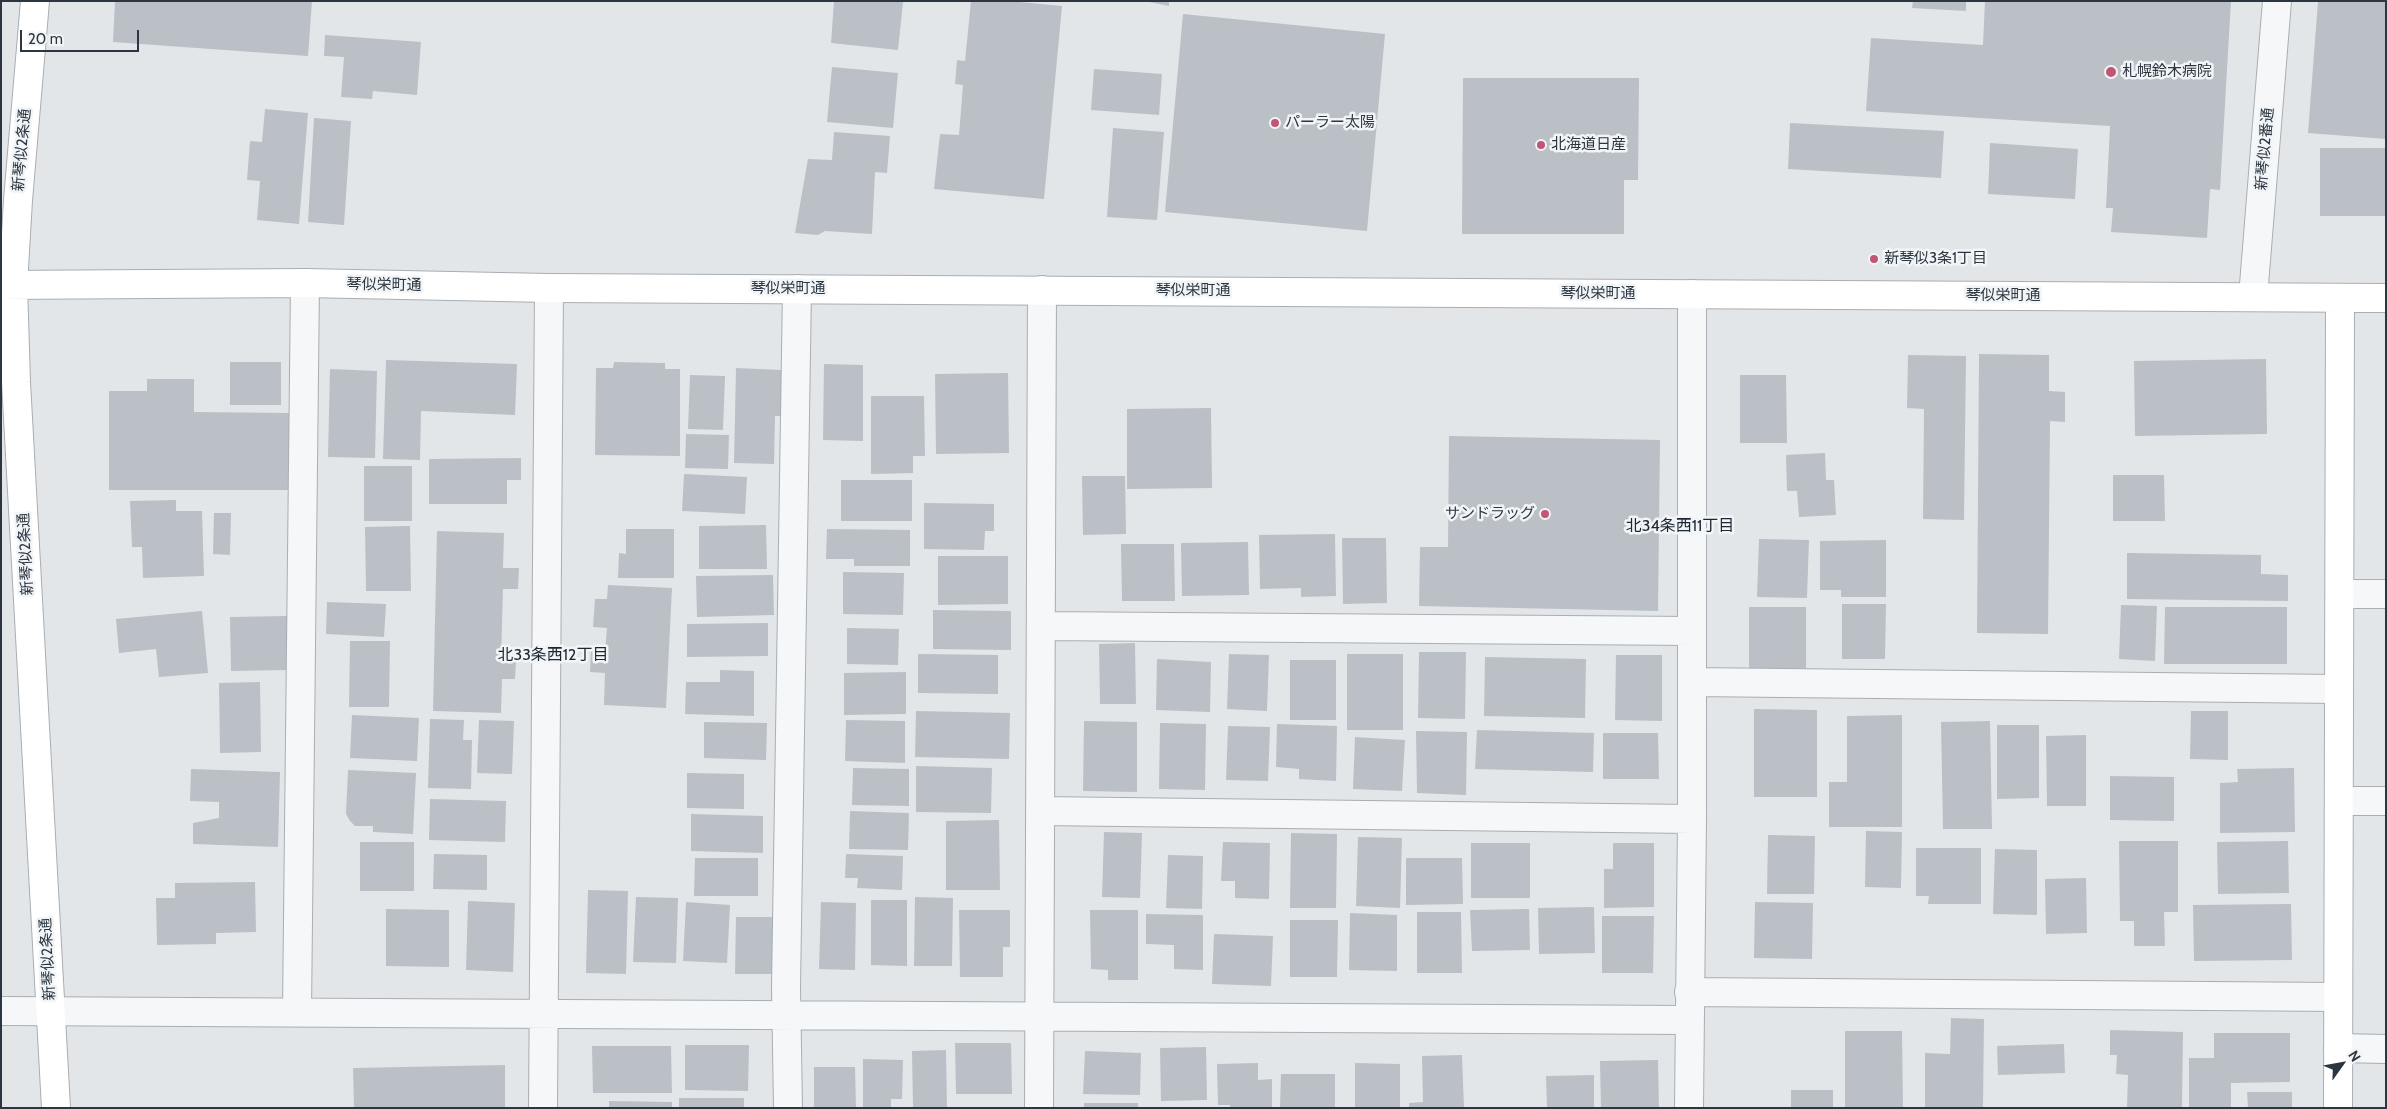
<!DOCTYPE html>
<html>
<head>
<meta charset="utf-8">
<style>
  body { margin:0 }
  #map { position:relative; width:2387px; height:1109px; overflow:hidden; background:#e3e6e9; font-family:Cabin,sans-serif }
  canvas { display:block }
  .frame { position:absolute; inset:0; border:2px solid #2c3640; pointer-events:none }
  .north { position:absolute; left:2317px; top:1039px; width:50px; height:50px; -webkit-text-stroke:4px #f2f5f7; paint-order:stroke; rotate:58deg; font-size:14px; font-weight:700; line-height:20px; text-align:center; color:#2c3640 }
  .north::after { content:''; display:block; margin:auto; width:18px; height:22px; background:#2c3640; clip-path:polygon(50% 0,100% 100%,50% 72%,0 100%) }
  .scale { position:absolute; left:20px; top:30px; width:119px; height:22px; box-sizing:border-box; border:2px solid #2c3640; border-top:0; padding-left:6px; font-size:15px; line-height:18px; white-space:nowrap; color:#2c3640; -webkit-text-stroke:4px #f2f5f7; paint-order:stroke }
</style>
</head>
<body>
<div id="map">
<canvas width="2387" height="1109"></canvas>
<div class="frame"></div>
<div class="north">N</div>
<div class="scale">20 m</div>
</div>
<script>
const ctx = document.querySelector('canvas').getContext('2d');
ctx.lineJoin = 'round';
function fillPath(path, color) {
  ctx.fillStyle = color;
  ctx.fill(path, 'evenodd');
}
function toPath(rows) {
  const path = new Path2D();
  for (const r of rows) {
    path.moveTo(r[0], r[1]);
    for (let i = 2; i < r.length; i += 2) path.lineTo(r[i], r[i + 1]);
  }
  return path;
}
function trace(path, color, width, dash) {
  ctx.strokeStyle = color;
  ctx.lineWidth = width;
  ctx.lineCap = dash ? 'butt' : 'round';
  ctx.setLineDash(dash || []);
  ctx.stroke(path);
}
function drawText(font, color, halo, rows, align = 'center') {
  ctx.font = font + ' Cabin,"Noto Sans JP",sans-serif';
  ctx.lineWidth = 5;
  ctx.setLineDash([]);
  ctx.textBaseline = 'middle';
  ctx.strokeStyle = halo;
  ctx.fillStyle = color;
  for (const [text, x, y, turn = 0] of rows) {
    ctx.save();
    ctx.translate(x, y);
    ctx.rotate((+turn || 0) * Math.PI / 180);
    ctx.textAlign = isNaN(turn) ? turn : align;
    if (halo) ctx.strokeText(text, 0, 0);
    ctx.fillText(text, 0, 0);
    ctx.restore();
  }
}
fillPath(toPath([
  [115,1,312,1,308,56,113,42],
  [834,1,903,2,898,50,831,43],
  [971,1,1009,1,1062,6,1044,199,934,189,940,134,959,135,963,85,955,84,957,60,965,61],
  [1144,1,1169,1,1169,6],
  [1913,1,1966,1,1966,11,1912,8],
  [1985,1,2231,1,2220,190,2210,189,2207,238,2111,232,2113,208,2106,208,2110,126,1866,111,1871,38,1983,45],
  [2318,1,2386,1,2386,139,2308,133],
  [1183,14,1385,34,1367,231,1165,212],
  [325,35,421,42,417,95,373,91,372,99,341,97,344,57,324,56],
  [832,67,898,73,893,128,827,122],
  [1094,69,1162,74,1159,115,1091,110],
  [1463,78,1639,78,1638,180,1624,180,1624,234,1462,234],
  [265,109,308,113,299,224,257,220,260,181,247,180,250,141,262,142],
  [314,118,351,121,344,225,308,222],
  [1790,123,1944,131,1941,178,1788,169],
  [1113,128,1164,132,1157,220,1107,217],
  [834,132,890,136,887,173,875,172,872,234,825,231,818,235,795,233,808,159,832,160],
  [1990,143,2078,149,2075,199,1988,194],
  [2320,148,2386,148,2386,216,2320,216],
  [1979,354,2049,355,2049,391,2065,392,2065,422,2050,421,2048,634,1977,633],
  [1908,355,1966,356,1964,520,1923,519,1924,409,1907,408],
  [2266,359,2267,434,2135,436,2134,361],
  [386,360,517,364,515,415,421,411,420,460,383,459],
  [230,362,281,362,281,405,230,405],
  [614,362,665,363,665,369,680,369,680,456,595,455,596,368,613,368],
  [824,364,863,365,863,441,823,440],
  [736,368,782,370,781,416,775,416,774,464,734,463],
  [330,369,377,371,375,458,328,457],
  [1008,373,1009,453,936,454,935,374],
  [690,375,725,376,723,430,688,429],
  [1740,375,1786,375,1787,443,1740,443],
  [147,379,194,379,194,412,290,413,290,490,109,490,109,391,147,391],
  [871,396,924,396,925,456,913,456,913,473,871,474],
  [1211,408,1212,488,1127,489,1127,409],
  [686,434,729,435,728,469,685,468],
  [1449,436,1660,440,1658,611,1419,606,1420,547,1448,547],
  [1825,453,1826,480,1834,480,1836,515,1799,517,1797,491,1787,491,1786,455],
  [521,458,521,480,507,480,507,504,429,504,429,459],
  [364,466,412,466,412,521,364,521],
  [684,474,747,477,745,514,682,511],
  [2113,475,2164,475,2165,521,2113,521],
  [1082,476,1125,476,1126,534,1083,535],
  [841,480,912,480,912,521,841,521],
  [176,500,176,511,202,511,204,576,143,578,142,547,132,547,130,501],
  [924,503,994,504,994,531,985,531,984,550,924,549],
  [214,513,231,513,230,555,213,554],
  [766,525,767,569,699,569,699,526],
  [410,526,411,591,366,591,365,527],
  [626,529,674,529,674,578,618,578,619,553,626,554],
  [827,529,910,530,910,566,854,566,854,559,826,559],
  [437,531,504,533,503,568,519,568,518,589,503,589,501,660,516,661,515,679,502,679,501,713,433,711],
  [1335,534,1336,596,1301,597,1301,588,1260,589,1259,535],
  [1342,538,1386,538,1387,603,1343,604],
  [1759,539,1809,540,1807,598,1757,597],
  [1886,540,1886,597,1841,597,1841,590,1820,590,1820,541],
  [1248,542,1249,595,1182,596,1181,543],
  [1121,544,1174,544,1175,601,1122,601],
  [2127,553,2261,555,2261,574,2288,575,2288,601,2127,599],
  [938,556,1008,556,1008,604,938,605],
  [843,572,904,573,903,615,843,614],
  [773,575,774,615,697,617,696,576],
  [608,585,672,588,666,708,604,705,605,673,590,672,591,650,605,651,607,628,593,627,595,599,607,599],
  [327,602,386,604,384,637,326,634],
  [1842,604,1886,604,1885,659,1842,659],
  [2121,605,2157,606,2155,661,2119,659],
  [1749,607,1806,607,1806,668,1749,668],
  [2165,607,2287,607,2287,664,2164,664],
  [933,610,1011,611,1011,650,933,649],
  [202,611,208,673,159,677,156,649,119,653,116,619],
  [287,616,288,670,231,671,230,617],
  [768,623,768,656,687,657,687,624],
  [847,628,899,629,898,665,847,664],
  [350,641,390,641,389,707,349,707],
  [1135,643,1136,704,1100,704,1099,644],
  [1419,652,1466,652,1465,719,1418,718],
  [918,654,998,655,998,694,918,693],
  [1229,654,1269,655,1267,711,1227,709],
  [1347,654,1403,654,1403,730,1347,730],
  [1616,655,1662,655,1662,721,1615,720],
  [1485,657,1586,659,1585,718,1484,716],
  [1157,659,1211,662,1210,712,1156,710],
  [1290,660,1336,660,1336,720,1290,720],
  [720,670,754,671,754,716,685,714,686,682,720,682],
  [906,672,906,714,844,715,844,673],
  [260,682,261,752,220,753,219,683],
  [1754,709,1817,710,1817,797,1754,797],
  [916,711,1010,713,1009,759,915,757],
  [2191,711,2228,711,2228,760,2190,759],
  [352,715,419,718,417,761,350,758],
  [1902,715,1902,827,1829,827,1829,782,1847,782,1847,716],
  [430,719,464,720,463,740,472,740,471,789,428,788],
  [479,720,514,721,512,774,477,773],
  [846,720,905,721,905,763,845,761],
  [1084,721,1137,722,1137,792,1083,791],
  [1990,721,1992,829,1943,829,1941,722],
  [704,722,767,723,766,760,704,758],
  [1160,723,1206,724,1205,790,1159,789],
  [1277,724,1337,726,1336,781,1299,779,1299,769,1276,767],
  [1997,725,2039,725,2039,798,1997,799],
  [1228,726,1270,727,1268,781,1226,780],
  [1477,730,1594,733,1593,772,1475,769],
  [1416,731,1467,732,1466,795,1417,793],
  [1603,733,1658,733,1659,779,1603,779],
  [2086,735,2086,806,2047,806,2046,736],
  [1355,737,1405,740,1402,791,1353,789],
  [916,766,992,768,991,813,916,812],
  [853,768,909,769,909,806,852,805],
  [2294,768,2295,832,2220,833,2220,783,2238,782,2237,769],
  [191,769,280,772,278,847,193,844,193,823,219,818,219,802,190,801],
  [348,770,416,773,413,834,373,832,373,826,355,826,350,821,346,814],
  [687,773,744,774,744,809,687,808],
  [2110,776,2174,777,2174,821,2110,820],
  [430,799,506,801,505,842,429,840],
  [850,811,909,813,908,850,849,849],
  [691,814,763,816,763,853,691,851],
  [999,820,1000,890,946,890,946,821],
  [1866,831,1902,832,1901,888,1865,887],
  [1104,832,1142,833,1140,898,1102,897],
  [1291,833,1337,834,1336,908,1290,908],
  [1768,835,1815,836,1814,894,1767,894],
  [1358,837,1402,838,1400,908,1356,906],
  [2119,841,2178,841,2178,912,2164,912,2165,946,2134,946,2134,921,2120,921],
  [2288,841,2289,893,2218,894,2217,842],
  [360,842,414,842,414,891,360,891],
  [1223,842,1270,843,1269,899,1235,898,1235,881,1221,881],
  [1471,843,1530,843,1530,898,1471,898],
  [1613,843,1654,843,1654,907,1604,908,1604,869,1613,869],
  [1916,848,1981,848,1981,904,1928,904,1929,896,1916,896],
  [1995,849,2037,850,2037,915,1993,914],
  [434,854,487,855,487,890,433,889],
  [846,854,903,856,902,890,857,888,858,878,845,878],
  [1168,855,1203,856,1202,909,1166,908],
  [695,858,758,858,758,896,694,896],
  [1406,858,1462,858,1463,904,1406,905],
  [2086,878,2087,933,2046,934,2045,879],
  [255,882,256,932,216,933,216,944,157,945,156,898,175,898,175,883],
  [588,890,628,891,626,974,586,973],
  [636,897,678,898,676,963,633,962],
  [915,897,953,898,952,966,914,966],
  [871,900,907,900,907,966,871,965],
  [468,901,515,903,513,972,466,970],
  [686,902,730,905,727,963,683,961],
  [821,902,856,903,855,970,819,969],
  [1755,902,1813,903,1812,959,1754,958],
  [2291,904,2292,960,2194,961,2193,905],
  [1594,907,1595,953,1539,954,1538,908],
  [386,909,449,910,449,967,386,966],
  [1529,909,1530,950,1472,951,1470,910],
  [959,910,1010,910,1010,947,1003,947,1003,977,960,977],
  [1090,910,1138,910,1138,980,1108,980,1108,970,1091,969],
  [1417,912,1461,912,1462,973,1417,973],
  [1350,913,1397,915,1397,971,1349,970],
  [1146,914,1203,915,1203,970,1174,969,1174,945,1146,944],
  [1602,916,1654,916,1653,973,1602,973],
  [736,917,774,917,774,974,735,974],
  [1290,920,1338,920,1337,977,1290,977],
  [1214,934,1273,936,1271,986,1212,984],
  [1951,1018,1984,1019,1983,1108,1925,1108,1925,1053,1950,1054],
  [2110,1030,2183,1032,2182,1108,2127,1108,2128,1075,2116,1074,2117,1055,2110,1055],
  [1845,1031,1902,1031,1903,1108,1845,1108],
  [2214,1033,2290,1033,2290,1082,2231,1083,2231,1108,2189,1108,2189,1058,2214,1058],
  [955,1043,1011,1043,1012,1094,956,1094],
  [2064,1044,2065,1073,1998,1075,1997,1046],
  [685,1045,749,1045,748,1091,685,1090],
  [592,1046,671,1046,672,1093,593,1093],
  [1206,1047,1207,1100,1161,1101,1160,1048],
  [946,1050,947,1108,913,1108,912,1051],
  [1085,1051,1141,1053,1140,1095,1083,1094],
  [1462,1055,1464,1108,1409,1108,1409,1103,1423,1102,1422,1056],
  [863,1059,903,1060,902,1099,891,1099,891,1108,863,1108],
  [1658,1060,1659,1108,1601,1108,1600,1061],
  [1258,1063,1258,1080,1272,1079,1272,1108,1230,1108,1230,1105,1218,1105,1217,1064],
  [1355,1063,1400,1064,1400,1108,1355,1108],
  [505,1065,505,1108,354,1108,353,1068],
  [814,1067,855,1067,856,1108,814,1108],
  [1281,1074,1335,1074,1335,1108,1280,1108],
  [1594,1075,1594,1108,1547,1108,1546,1076],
  [1791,1090,1833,1090,1833,1108,1791,1108],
  [2247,1092,2292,1092,2292,1108,2248,1108],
  [679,1098,744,1098,744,1108,679,1108],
  [609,1101,672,1102,672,1108,609,1108],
  [1084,1103,1138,1103,1138,1108,1084,1108]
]), '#bac0c6');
const street = toPath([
  [2253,297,2277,1],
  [2340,594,2386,594],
  [1041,626,1692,631],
  [1692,682,2339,689],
  [2339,801,2386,801],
  [1040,811,1692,819],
  [1689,992,2338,997],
  [1,1011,1688,1020],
  [297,1011,305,283],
  [2338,1048,2386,1049],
  [543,1108,549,288],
  [788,1108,786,987,797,289],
  [1039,1108,1042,290],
  [1689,1108,1692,819,1692,294]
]);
const secondary = toPath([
  [35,1,18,200,13,285,16,382,56,1108],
  [1,285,305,283,549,288,2386,298],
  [2338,1108,2340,298]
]);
trace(street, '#a8aeb3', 30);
trace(secondary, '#a8aeb3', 30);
trace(street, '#f5f7f8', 28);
trace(secondary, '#fff', 28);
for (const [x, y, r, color] of [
  [2111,72,6,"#c25475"],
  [1275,123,5,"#c25475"],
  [1541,145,5,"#c25475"],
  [1874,259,5,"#c25475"],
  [1545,514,5,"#c25475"]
]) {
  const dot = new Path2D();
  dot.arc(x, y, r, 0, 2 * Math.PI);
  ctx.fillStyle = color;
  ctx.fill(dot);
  trace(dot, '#f2f5f7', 2);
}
drawText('15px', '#2c3640', '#f2f5f7', [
  ["札幌鈴木病院",2122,72],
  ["パーラー太陽",1285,123],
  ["北海道日産",1551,145],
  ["新琴似3条1丁目",1884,259],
  ["サンドラッグ",1535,514,"right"]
], 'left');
drawText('15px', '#2c3640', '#f2f5f7', [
  ["新琴似2番通",2265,149,-85],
  ["新琴似2条通",22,150,-85],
  ["琴似栄町通",384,285,1],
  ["琴似栄町通",788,289],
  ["琴似栄町通",1193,291],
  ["琴似栄町通",1598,294],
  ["琴似栄町通",2003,296],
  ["新琴似2条通",26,554,-93],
  ["新琴似2条通",48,959,-93]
]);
drawText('16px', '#1e2731', '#f2f5f7', [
  ["北34条西11丁目",1680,526],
  ["北33条西12丁目",553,655]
]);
</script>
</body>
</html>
